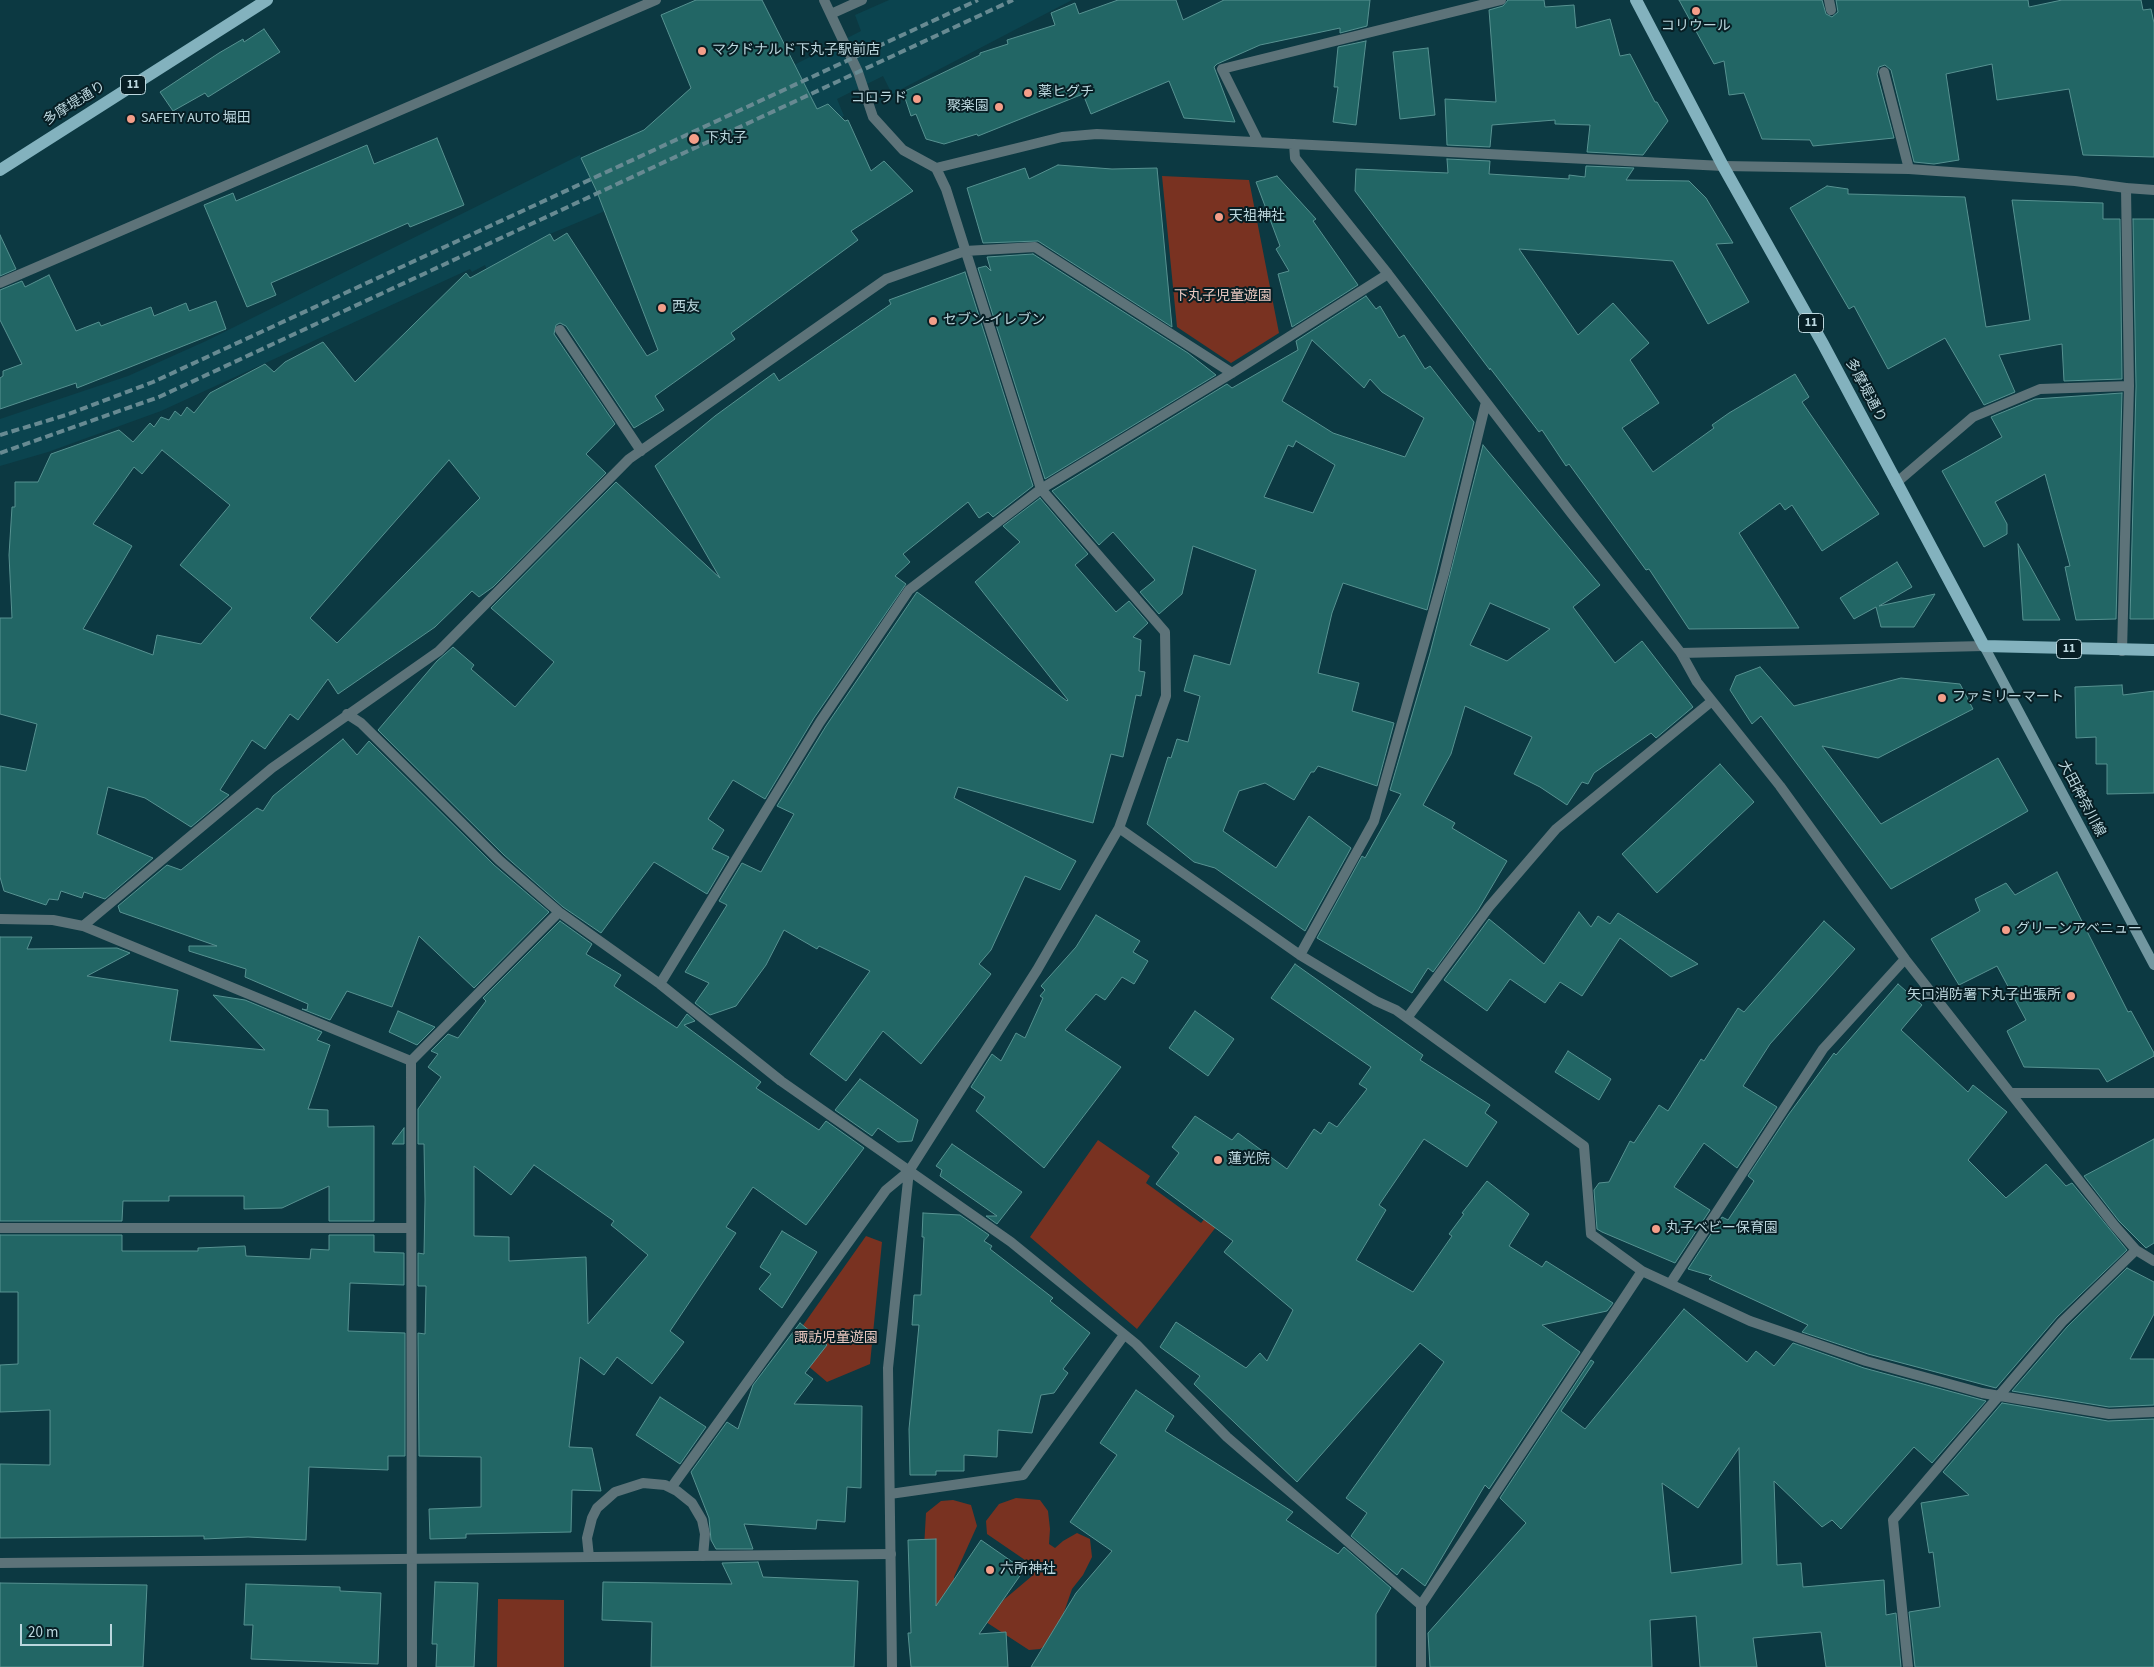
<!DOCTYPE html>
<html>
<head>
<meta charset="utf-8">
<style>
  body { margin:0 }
  #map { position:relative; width:2154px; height:1667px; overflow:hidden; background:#0c3942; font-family:"Source Sans 3",sans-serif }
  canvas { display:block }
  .scale { position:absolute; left:20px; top:1624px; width:92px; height:22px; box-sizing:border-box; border:2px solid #bcd7de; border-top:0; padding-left:6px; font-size:15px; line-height:18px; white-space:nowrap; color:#bcd7de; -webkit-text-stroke:4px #071e24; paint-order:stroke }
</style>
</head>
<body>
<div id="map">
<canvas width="2154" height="1667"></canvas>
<div class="scale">20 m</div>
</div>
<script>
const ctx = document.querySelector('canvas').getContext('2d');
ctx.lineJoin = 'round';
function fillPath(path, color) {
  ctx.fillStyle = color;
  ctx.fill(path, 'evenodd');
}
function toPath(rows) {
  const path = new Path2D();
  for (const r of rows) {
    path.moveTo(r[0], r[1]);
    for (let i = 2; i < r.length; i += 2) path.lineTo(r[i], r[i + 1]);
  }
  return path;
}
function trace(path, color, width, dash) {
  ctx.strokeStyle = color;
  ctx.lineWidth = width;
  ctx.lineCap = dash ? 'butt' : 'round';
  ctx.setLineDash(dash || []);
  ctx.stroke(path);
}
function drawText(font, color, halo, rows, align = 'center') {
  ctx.font = font + ' "Source Sans 3","Noto Sans JP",sans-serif';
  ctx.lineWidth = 4;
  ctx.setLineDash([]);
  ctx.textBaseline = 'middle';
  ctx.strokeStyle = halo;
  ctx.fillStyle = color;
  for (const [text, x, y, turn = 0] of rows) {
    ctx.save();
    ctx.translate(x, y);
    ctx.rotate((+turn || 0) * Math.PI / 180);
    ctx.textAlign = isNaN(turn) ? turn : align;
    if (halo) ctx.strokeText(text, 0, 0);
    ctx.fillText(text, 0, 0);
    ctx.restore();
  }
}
fillPath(toPath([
  [889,0,1072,0,892,94,883,76,837,99,844,116,798,139,605,211,550,234,487,270,485,265,472,272,470,269,161,411,48,452,0,466,0,419,128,376,206,341,580,155,581,158,644,130,677,101,794,65,861,31,855,15]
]), '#0b444f');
fillPath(toPath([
  [1162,176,1249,180,1279,333,1231,363,1177,327],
  [1098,1140,1150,1176,1146,1183,1201,1223,1212,1210,1223,1218,1137,1329,1030,1237],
  [866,1236,882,1242,870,1364,827,1382,787,1348],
  [1016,1498,1040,1500,1048,1511,1050,1529,1049,1544,1055,1548,1063,1541,1077,1533,1090,1539,1092,1557,1083,1575,1072,1589,1061,1621,1049,1643,1040,1649,1029,1650,986,1622,987,1614,1032,1576,1037,1561,1025,1560,987,1534,986,1521,999,1504],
  [953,1500,971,1505,977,1526,954,1577,954,1627,929,1636,922,1583,926,1513,941,1501],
  [498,1599,564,1600,564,1667,497,1667]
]), '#793221');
const building = toPath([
  [696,0,762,0,817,109,828,104,845,121,848,120,871,171,884,161,913,191,851,231,858,240,731,333,735,339,655,396,664,410,634,428,566,326,560,323,556,325,554,334,615,424,586,454,606,473,493,587,479,597,472,591,435,627,338,694,328,679,298,720,290,714,265,749,252,740,220,790,229,795,191,827,145,798,108,787,97,834,153,858,105,899,84,892,82,898,61,891,58,900,49,899,46,905,4,891,0,877,0,766,26,771,37,724,0,714,0,618,12,618,9,555,12,507,15,507,15,482,38,482,51,454,119,430,133,442,150,423,154,427,161,417,169,420,175,411,181,416,187,407,194,413,210,393,265,364,274,372,285,362,323,342,355,382,466,273,470,278,550,234,554,241,567,233,647,356,658,350,597,192,581,158,644,130,691,88,661,15,696,0],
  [162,450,230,505,180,565,232,608,201,644,157,635,153,655,83,629,132,546,93,524,134,467,142,474,162,450],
  [449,460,480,498,337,643,310,618,449,460],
  [1118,0,1176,0,1183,20,1224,0,1370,0,1367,26,1340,33,1340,28,1260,45,1217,64,1214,67,1235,122,1184,118,1169,81,1091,114,1083,94,978,136,977,134,944,144,926,139,916,114,911,116,903,92,980,55,980,53,1008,44,1007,40,1055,25,1051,13,1075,3,1079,14,1118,0],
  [1508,0,1544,0,1545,7,1574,5,1576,28,1610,19,1620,56,1630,54,1655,102,1657,102,1668,121,1643,155,1587,152,1590,125,1555,124,1555,120,1492,125,1490,147,1447,145,1445,99,1496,102,1489,10,1503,6,1508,0],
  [1679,0,1822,0,1826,14,1832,17,1838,12,1836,0,2028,0,2029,7,2062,0,2141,0,2143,10,2151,9,2154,23,2154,157,2083,155,2069,89,1997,100,1992,64,1946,74,1959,160,1934,164,1914,162,1891,70,1885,65,1879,67,1877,74,1894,138,1813,146,1810,140,1762,139,1744,93,1729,95,1724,61,1714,64,1679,0],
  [264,29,280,52,208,97,205,93,173,111,160,92,219,53,243,39,244,42,264,29],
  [1366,41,1356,125,1333,122,1338,87,1334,87,1338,47,1366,41],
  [1428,48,1435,115,1400,119,1393,52,1428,48],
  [437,138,464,205,410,227,408,223,271,283,276,295,247,307,204,205,233,193,236,201,367,145,374,164,437,138],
  [1447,159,1490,161,1489,174,1569,179,1569,175,1585,177,1586,166,1634,168,1626,180,1689,181,1706,198,1733,243,1716,244,1749,302,1708,324,1673,261,1519,249,1578,335,1613,303,1649,343,1630,360,1659,403,1622,428,1653,472,1714,428,1712,425,1729,413,1795,374,1809,397,1802,402,1879,514,1822,551,1792,505,1785,510,1780,503,1739,533,1799,628,1689,629,1649,569,1646,570,1569,464,1566,466,1542,430,1539,432,1490,368,1490,370,1355,191,1356,169,1448,173,1447,159],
  [1058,165,1112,169,1157,168,1172,327,1038,241,983,243,967,188,1025,168,1029,179,1058,165],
  [1277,176,1316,219,1313,221,1358,285,1292,327,1278,274,1289,271,1276,249,1280,246,1256,182,1277,176],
  [1827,186,1848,189,1848,194,1965,197,1986,327,2030,320,2012,200,2103,203,2103,219,2120,219,2122,379,2064,381,2062,344,1999,355,2015,392,1984,405,1945,338,1888,369,1854,306,1849,309,1790,208,1827,186],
  [2133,219,2154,219,2154,619,2130,619,2136,386,2133,219],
  [0,235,16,269,0,276,0,235],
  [1033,254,1188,353,1216,375,1045,479,978,268,986,266,991,271,987,257,1033,254],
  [965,272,1033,486,993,517,988,512,979,518,968,502,903,554,910,562,895,576,906,584,814,718,765,799,733,780,708,819,724,830,712,849,729,857,707,894,654,862,601,933,563,907,504,855,378,730,437,661,453,647,474,665,471,669,515,707,554,662,491,608,616,482,720,578,655,466,715,416,774,373,779,381,891,304,889,300,965,272],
  [49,275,76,331,99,322,101,326,151,307,154,316,186,303,189,311,216,301,226,329,77,388,76,383,0,409,0,378,3,376,3,371,22,364,0,320,0,290,22,281,25,287,49,275],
  [1366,296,1376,309,1380,306,1399,338,1404,335,1425,369,1430,366,1474,422,1427,610,1343,583,1332,613,1318,673,1359,683,1352,711,1394,723,1377,786,1318,766,1314,772,1311,772,1294,800,1265,783,1239,791,1223,831,1276,868,1309,816,1351,848,1305,931,1215,868,1194,862,1147,824,1168,757,1171,758,1177,739,1188,742,1200,696,1184,691,1194,655,1230,665,1256,570,1193,546,1182,594,1159,614,1140,592,1155,580,1113,532,1099,545,1052,491,1227,384,1232,388,1298,350,1296,341,1366,296],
  [1312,340,1364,388,1370,379,1382,392,1424,418,1405,457,1333,433,1282,401,1312,340],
  [1296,441,1335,465,1313,513,1264,497,1288,445,1293,447,1296,441],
  [2122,393,2116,619,2076,620,2065,567,2070,566,2045,474,1995,502,2007,524,2007,534,1984,547,1942,471,2002,437,1991,417,2035,399,2122,393],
  [1483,445,1600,585,1573,607,1615,663,1642,641,1693,707,1656,738,1651,733,1594,773,1588,784,1582,782,1567,805,1540,787,1514,774,1532,737,1465,706,1451,754,1423,805,1455,823,1452,828,1507,861,1478,910,1433,972,1428,968,1412,993,1317,938,1362,856,1365,858,1401,794,1390,790,1430,653,1483,445],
  [1490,603,1550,629,1507,661,1470,645,1490,603],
  [1040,498,1088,554,1075,565,1116,612,1129,601,1148,623,1133,637,1141,640,1139,671,1145,672,1141,696,1136,695,1123,757,1111,754,1093,823,958,787,954,798,1076,861,1060,890,1025,876,991,950,979,964,991,974,921,1064,883,1031,846,1081,810,1054,870,971,819,946,817,949,784,930,766,965,736,1006,710,1015,695,1003,709,983,685,972,727,905,719,901,742,863,761,872,794,814,777,806,826,726,917,592,1067,701,1068,700,975,582,1020,542,1003,526,1040,498],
  [2018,544,2060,620,2023,620,2018,544],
  [1897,562,1912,587,1879,606,1935,594,1914,627,1881,627,1876,607,1854,619,1840,598,1897,562],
  [1760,667,1794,706,1901,678,1960,684,1973,709,1878,758,1822,746,1881,824,1998,758,2028,811,1891,889,1761,716,1752,724,1730,690,1736,676,1760,667],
  [2122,685,2123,695,2154,691,2154,793,2107,794,2107,764,2096,764,2096,737,2076,738,2075,687,2122,685],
  [343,739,357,755,369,741,494,865,549,912,474,988,419,936,392,1007,347,991,330,1020,302,1009,307,1010,308,1004,245,977,246,969,189,951,189,946,217,946,120,912,118,906,167,865,181,870,257,808,263,811,273,796,343,739],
  [1720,764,1754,802,1657,893,1622,854,1720,764],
  [2057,872,2128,1012,2131,1011,2154,1053,2154,1056,2107,1082,2099,1069,2024,1067,2007,1031,2026,1020,1997,966,1959,985,1931,939,1980,911,1975,899,2006,883,2015,895,2057,872],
  [1579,912,1591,927,1598,916,1610,924,1618,913,1698,964,1671,977,1620,938,1582,996,1560,982,1545,1003,1510,979,1487,1011,1444,980,1489,919,1544,964,1579,912],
  [1096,915,1140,941,1133,952,1148,961,1134,984,1122,977,1105,1000,1096,994,1065,1030,1121,1067,1044,1168,976,1111,985,1097,971,1087,992,1054,1001,1061,1016,1033,1025,1038,1043,998,1040,996,1045,990,1041,986,1076,947,1096,915],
  [560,921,592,944,586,954,621,975,614,986,677,1028,687,1014,695,1021,684,1025,761,1082,756,1088,819,1130,826,1121,864,1148,806,1225,753,1187,726,1227,736,1233,670,1331,684,1342,652,1384,617,1357,604,1375,580,1357,569,1447,592,1448,601,1491,572,1490,571,1532,466,1534,466,1538,430,1539,429,1509,481,1507,481,1457,419,1456,418,1333,425,1334,426,1286,418,1286,418,1253,424,1254,425,1200,424,1144,418,1144,418,1109,441,1077,428,1067,438,1054,431,1051,448,1034,458,1038,486,1001,483,998,560,921],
  [534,1165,614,1221,611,1225,648,1255,588,1324,586,1257,509,1261,509,1237,474,1236,474,1166,511,1195,534,1165],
  [1824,921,1855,949,1770,1044,1743,1086,1777,1107,1737,1168,1704,1143,1674,1187,1710,1210,1675,1263,1602,1232,1597,1229,1594,1190,1599,1183,1609,1182,1630,1141,1634,1143,1659,1105,1668,1111,1701,1059,1704,1061,1738,1008,1744,1012,1824,921],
  [0,937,32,937,27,949,117,948,130,953,87,976,178,990,170,1041,265,1050,213,995,245,1000,322,1032,317,1040,330,1045,308,1109,328,1110,328,1127,374,1126,374,1221,329,1221,329,1186,282,1208,244,1209,244,1196,169,1196,169,1201,123,1201,122,1221,0,1221,0,937],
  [1295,964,1423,1055,1420,1060,1490,1105,1485,1113,1497,1122,1467,1167,1424,1139,1379,1205,1386,1210,1356,1260,1413,1292,1452,1236,1449,1234,1464,1214,1462,1213,1487,1181,1529,1214,1509,1246,1542,1267,1546,1261,1613,1303,1607,1311,1542,1325,1580,1352,1489,1489,1485,1485,1425,1586,1402,1568,1397,1575,1351,1536,1367,1513,1346,1498,1444,1362,1420,1343,1297,1482,1194,1384,1200,1376,1160,1347,1176,1322,1246,1368,1260,1353,1267,1361,1293,1310,1224,1252,1233,1241,1156,1184,1179,1153,1172,1147,1195,1116,1232,1140,1238,1133,1287,1169,1314,1129,1321,1134,1329,1122,1337,1127,1367,1089,1359,1084,1371,1067,1271,998,1295,964],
  [1898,984,1922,1005,1901,1030,1968,1092,1973,1085,2007,1112,1968,1160,2006,1198,2046,1164,2066,1186,2072,1183,2127,1250,2057,1317,1996,1388,1868,1354,1802,1332,1808,1325,1709,1279,1712,1276,1688,1269,1722,1217,1728,1220,1754,1181,1748,1176,1789,1114,1834,1053,1836,1055,1898,984],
  [398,1011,435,1027,417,1045,389,1032,398,1011],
  [1195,1011,1234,1039,1208,1076,1169,1048,1195,1011],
  [1568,1051,1611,1079,1599,1100,1555,1072,1568,1051],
  [860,1079,918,1120,912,1141,898,1142,878,1128,872,1136,835,1110,860,1079],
  [404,1128,404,1144,392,1144,404,1128],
  [2154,1139,2154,1243,2146,1248,2119,1221,2084,1176,2154,1139],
  [952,1144,1022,1192,997,1224,986,1216,997,1216,940,1176,942,1170,936,1166,952,1144],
  [923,1213,960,1215,989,1235,984,1241,992,1246,990,1249,1053,1298,1050,1301,1090,1333,1063,1369,1068,1373,1054,1393,1041,1395,1032,1433,998,1430,997,1457,964,1455,964,1471,936,1471,936,1475,910,1475,909,1429,919,1325,912,1325,914,1295,921,1295,924,1237,922,1237,923,1213],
  [782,1231,817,1252,782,1308,759,1289,771,1274,760,1267,782,1231],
  [0,1235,122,1235,122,1251,198,1251,198,1248,245,1246,246,1256,310,1259,311,1249,329,1250,329,1235,374,1235,374,1252,404,1253,404,1285,350,1283,348,1331,405,1333,405,1456,388,1456,388,1470,309,1467,306,1540,248,1537,204,1539,204,1536,0,1538,0,1464,50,1465,50,1410,0,1412,0,1365,18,1364,18,1292,0,1292,0,1235],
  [2127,1268,2154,1282,2154,1314,2130,1359,2154,1359,2154,1405,2109,1407,2012,1391,2067,1327,2127,1268],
  [1684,1309,1747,1362,1756,1351,1774,1366,1793,1343,1864,1368,1986,1401,1932,1463,1914,1447,1841,1529,1832,1520,1822,1527,1774,1481,1777,1565,1801,1563,1803,1587,1884,1580,1886,1615,1896,1613,1901,1667,1826,1667,1821,1632,1753,1638,1757,1667,1700,1667,1696,1616,1650,1620,1652,1667,1430,1667,1428,1633,1526,1523,1500,1498,1591,1360,1594,1362,1561,1411,1585,1429,1684,1309],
  [1739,1448,1742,1564,1671,1573,1662,1483,1698,1508,1739,1448],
  [800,1323,827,1345,805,1373,813,1379,794,1404,862,1406,861,1488,847,1487,845,1522,817,1520,816,1529,744,1524,753,1549,716,1549,711,1540,709,1518,691,1472,727,1422,738,1429,753,1385,800,1323],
  [1136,1390,1174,1416,1165,1431,1293,1512,1286,1520,1338,1554,1344,1547,1391,1588,1376,1614,1376,1667,1031,1667,1076,1593,1112,1551,1070,1522,1117,1455,1100,1443,1136,1390],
  [660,1397,706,1427,680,1464,636,1435,660,1397],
  [2002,1403,2108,1421,2154,1419,2154,1667,1915,1667,1909,1612,1940,1607,1933,1552,1929,1553,1921,1503,1969,1495,1943,1472,2002,1403],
  [936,1539,936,1606,981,1540,1024,1570,979,1634,1006,1632,1008,1667,911,1667,908,1633,911,1633,908,1540,936,1539],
  [758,1562,763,1577,858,1581,854,1667,651,1667,652,1622,602,1620,603,1582,732,1584,722,1563,758,1562],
  [435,1582,478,1583,474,1667,436,1667,437,1644,432,1644,435,1582],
  [0,1583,147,1585,143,1667,0,1667,0,1583],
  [246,1584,340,1587,340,1591,381,1593,378,1664,251,1659,253,1625,244,1625,246,1584]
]);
fillPath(building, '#226665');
trace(building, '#579291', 1);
trace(toPath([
  [1829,0,1831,10],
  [831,14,862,0],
  [1884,72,1909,169],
  [1258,141,1222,69,1501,0],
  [1294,144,1295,158,1388,274,1571,513,1681,653,1697,682,1780,786,1905,959,2114,1225,2136,1250,2154,1261],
  [936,168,1062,137,1097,134,1723,166],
  [0,283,656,0],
  [560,330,641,451],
  [1896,483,1973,417,2040,389,2129,386],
  [2122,651,2129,386,2126,188],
  [347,714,361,723,499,860,559,912,660,984,781,1081,1011,1242,1136,1344,1227,1437,1421,1605],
  [1119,828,1300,955,1376,1001,1396,1010,1584,1146,1591,1234,1642,1271,1750,1321,1866,1361,1982,1393,2109,1414,2154,1412],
  [0,919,53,920,83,926,272,768,439,651,629,459,886,279,965,251,1035,247,1232,373],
  [83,926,411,1061],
  [1300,955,1374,821,1444,574,1486,402],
  [660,984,820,722,909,590,1041,489,1232,373,1388,274],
  [1407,1018,1489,907,1556,829,1712,701],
  [2011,1093,2154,1093],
  [0,1228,411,1228],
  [1670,1284,1823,1049,1905,959],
  [671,1488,886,1190,909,1171,1037,970,1119,828,1166,696,1165,632,1041,489,946,189,936,168,903,150,873,117,858,72,824,0],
  [890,1494,1023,1475,1124,1335],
  [589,1557,587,1538,592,1518,597,1508,615,1492,643,1483,665,1485,677,1491,692,1503,702,1520,705,1534,703,1556],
  [412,1667,411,1061,559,912],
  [892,1667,888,1368,909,1171],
  [1421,1667,1421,1605,1642,1271],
  [1908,1667,1893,1520,2062,1322,2136,1250]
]), '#5d7379', 10);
trace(toPath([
  [1723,166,1909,169,2075,181,2126,188,2154,190],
  [1681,653,1984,646],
  [0,1563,891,1554]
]), '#5d7379', 10);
trace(toPath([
  [1984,646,2154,965]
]), '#7297a0', 10);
trace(toPath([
  [1636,0,1723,166,1823,344,1984,646,2154,650],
  [0,170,267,0]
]), '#83b2be', 12);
trace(toPath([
  [0,435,66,415,153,382,978,0],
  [0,453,159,397,1013,0]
]), '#678a92', 4, [8, 4]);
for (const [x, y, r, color] of [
  [1696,11,5,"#f49e89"],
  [702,51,5,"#f49e89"],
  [1028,93,5,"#f49e89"],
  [917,99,5,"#f49e89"],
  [999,107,5,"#f49e89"],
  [131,119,5,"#f49e89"],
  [694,139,6,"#f49e89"],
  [1219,217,5,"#f49e89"],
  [662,308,5,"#f49e89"],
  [933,321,5,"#f49e89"],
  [1942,698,5,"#f49e89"],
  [2006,930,5,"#f49e89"],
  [2071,996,5,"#f49e89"],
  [1218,1160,5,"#f49e89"],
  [1656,1229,5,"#f49e89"],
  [990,1570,5,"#f49e89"]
]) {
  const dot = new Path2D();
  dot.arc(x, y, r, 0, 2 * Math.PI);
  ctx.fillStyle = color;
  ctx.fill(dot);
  trace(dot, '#071e24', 2);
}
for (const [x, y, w] of [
  [133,85,25],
  [1811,323,25],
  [2069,649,25]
]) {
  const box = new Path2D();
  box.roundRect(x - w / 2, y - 9.5, w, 19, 4);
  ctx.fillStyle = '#071e24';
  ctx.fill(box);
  trace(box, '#bcd7de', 1);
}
drawText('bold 12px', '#bcd7de', null, [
  ["11",133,85],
  ["11",1811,323],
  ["11",2069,649]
]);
drawText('14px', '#bcd7de', '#071e24', [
  ["コリウール",1696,27,"center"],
  ["マクドナルド下丸子駅前店",712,51],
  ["薬ヒグチ",1038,93],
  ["コロラド",907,99,"right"],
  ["聚楽園",989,107,"right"],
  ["SAFETY AUTO 堀田",141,119],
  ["下丸子",705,139],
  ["天祖神社",1229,217],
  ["西友",672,308],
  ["セブン-イレブン",943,321],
  ["ファミリーマート",1952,698],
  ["グリーンアベニュー",2016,930],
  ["矢口消防署下丸子出張所",2061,996,"right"],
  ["蓮光院",1228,1160],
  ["丸子ベビー保育園",1666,1229],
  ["六所神社",1000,1570]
], 'left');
drawText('14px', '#bcd7de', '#071e24', [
  ["多摩堤通り",75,104,-32],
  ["多摩堤通り",1865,391,62],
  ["大田神奈川線",2081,799,62]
]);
drawText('14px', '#eac8c0', '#071e24', [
  ["下丸子児童遊園",1223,297],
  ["諏訪児童遊園",836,1339]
]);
</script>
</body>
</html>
